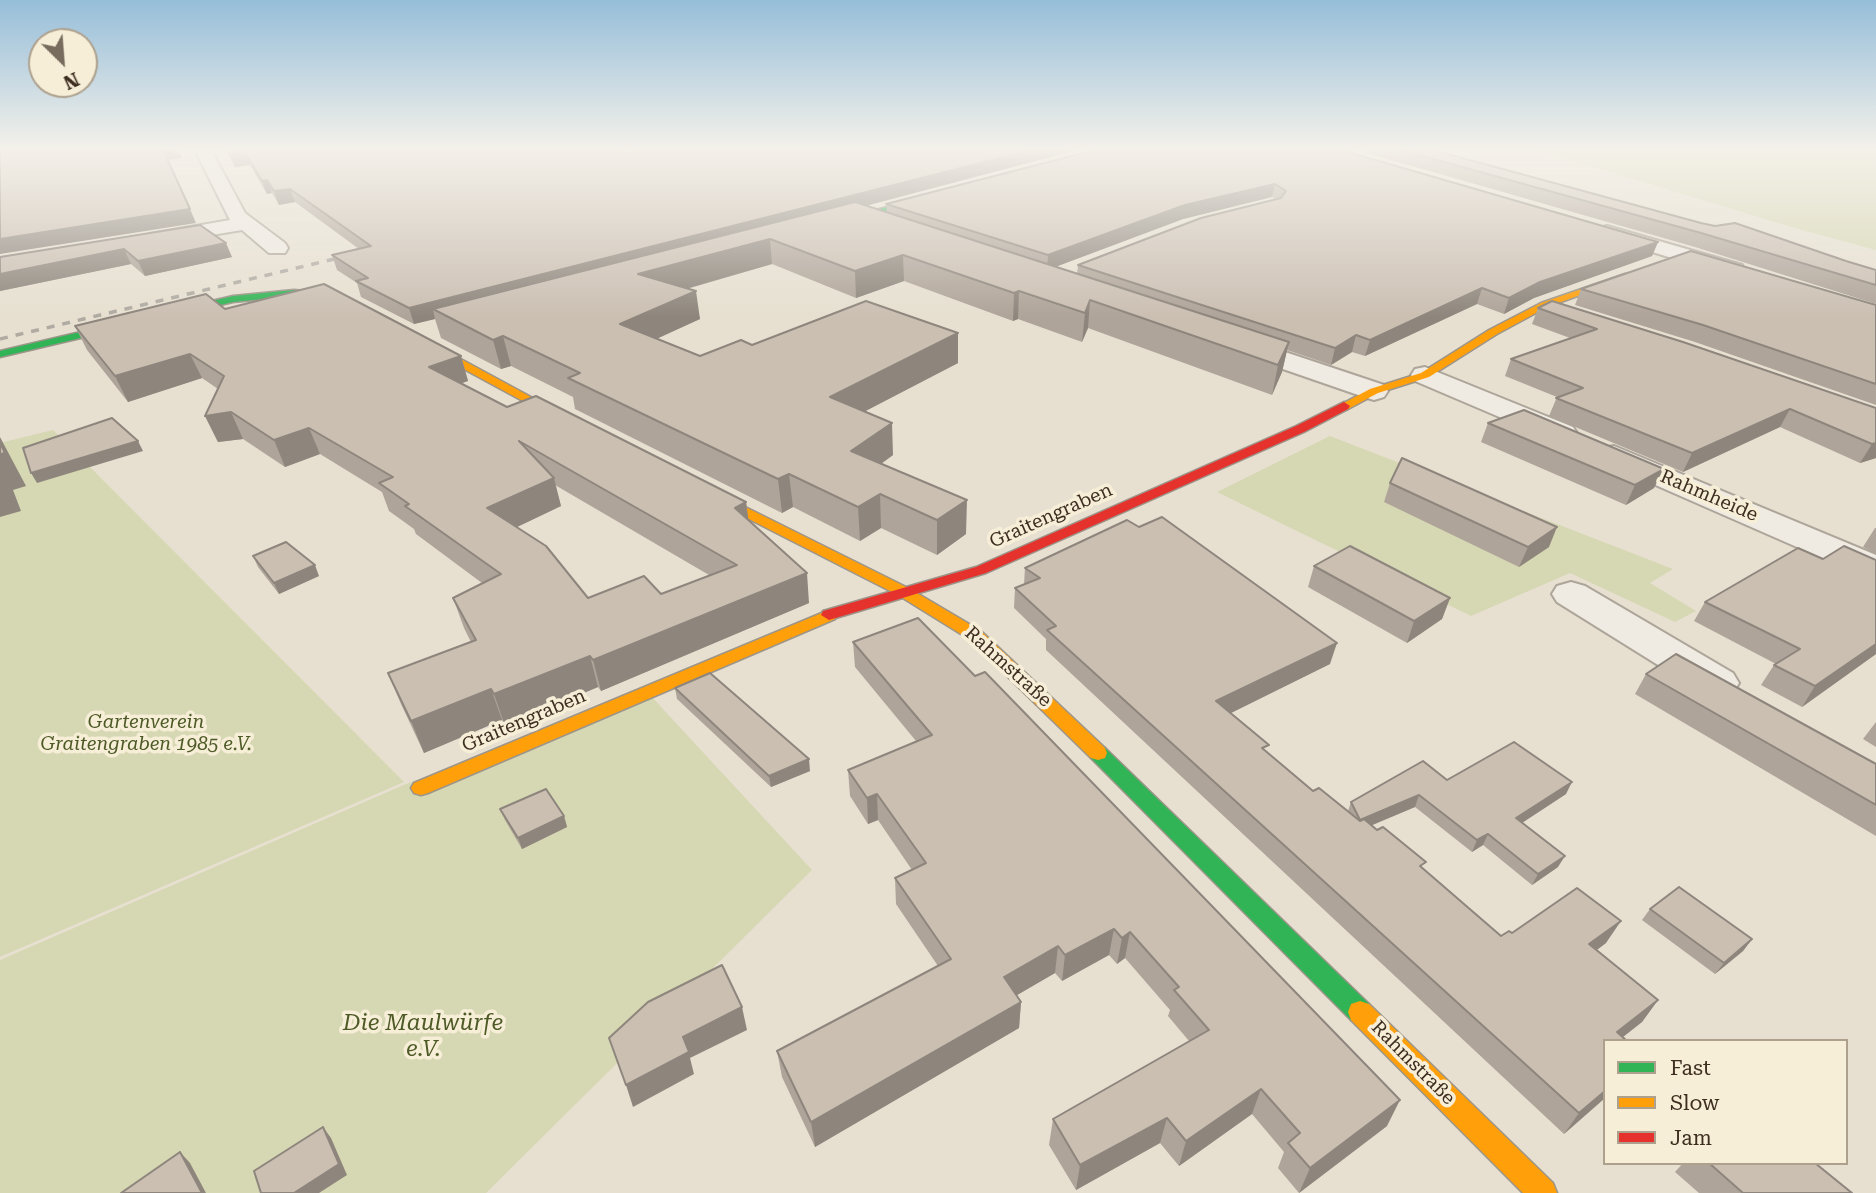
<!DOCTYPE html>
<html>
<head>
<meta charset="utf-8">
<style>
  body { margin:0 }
  #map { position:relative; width:1876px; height:1193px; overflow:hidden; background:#e7e0d1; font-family:"Roboto Serif",serif }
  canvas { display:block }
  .legend { position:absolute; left:1603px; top:1039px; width:245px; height:126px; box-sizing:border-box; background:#f7eed8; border:2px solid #ada18e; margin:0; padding:9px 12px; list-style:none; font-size:21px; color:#3d2e20 }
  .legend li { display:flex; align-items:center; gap:14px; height:35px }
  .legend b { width:35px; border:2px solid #ada18e }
  .north { position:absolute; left:28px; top:28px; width:70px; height:70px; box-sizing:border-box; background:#f7eed8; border:2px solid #ada18e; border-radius:50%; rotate:155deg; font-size:19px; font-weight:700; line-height:28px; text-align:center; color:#3d2e20 }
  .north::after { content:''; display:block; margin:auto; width:24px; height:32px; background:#786c5e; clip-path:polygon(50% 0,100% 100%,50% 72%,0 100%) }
</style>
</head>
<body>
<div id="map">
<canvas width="1876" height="1193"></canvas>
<ul class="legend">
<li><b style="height:9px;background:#30b455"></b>Fast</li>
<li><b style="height:9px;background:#ff9f0a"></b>Slow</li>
<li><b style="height:9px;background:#e5322d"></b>Jam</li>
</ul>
<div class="north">N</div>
</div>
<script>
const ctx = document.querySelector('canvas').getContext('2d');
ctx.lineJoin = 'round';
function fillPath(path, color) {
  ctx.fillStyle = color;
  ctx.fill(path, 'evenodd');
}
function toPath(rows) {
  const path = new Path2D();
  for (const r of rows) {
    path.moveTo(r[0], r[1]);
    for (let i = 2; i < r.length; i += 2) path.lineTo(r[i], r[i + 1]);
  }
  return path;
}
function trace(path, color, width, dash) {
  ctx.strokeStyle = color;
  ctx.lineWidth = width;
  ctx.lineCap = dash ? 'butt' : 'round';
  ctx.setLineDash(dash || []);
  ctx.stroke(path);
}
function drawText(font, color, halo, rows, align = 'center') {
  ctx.font = font + ' "Roboto Serif",serif';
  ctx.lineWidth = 7;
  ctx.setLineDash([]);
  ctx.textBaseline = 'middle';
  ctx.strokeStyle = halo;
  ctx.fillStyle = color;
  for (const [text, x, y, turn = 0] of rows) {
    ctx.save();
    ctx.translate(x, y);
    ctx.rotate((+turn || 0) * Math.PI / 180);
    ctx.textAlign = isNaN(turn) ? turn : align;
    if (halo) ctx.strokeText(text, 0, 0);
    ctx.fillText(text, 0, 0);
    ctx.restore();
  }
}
fillPath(toPath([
  [1537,150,1876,150,1876,250,1791,227],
  [53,430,404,782,0,957,0,443],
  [1330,436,1673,569,1650,583,1696,611,1675,622,1570,573,1471,616,1217,492],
  [650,695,812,870,486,1193,0,1193,0,960,406,784]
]), '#d6d7b3');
const street = toPath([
  [195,150,211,150,245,213,285,243,288,248,285,253,269,253,242,230,157,244,150,242,147,238,150,234,230,220,195,150],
  [1607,226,1742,265,1745,270,1742,275,1734,277,1600,236,1597,232,1600,228,1607,226],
  [1237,336,1384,385,1388,391,1384,397,1374,400,1364,397,1228,350,1224,344,1228,338,1237,336],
  [1425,367,1573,427,1577,433,1573,439,1562,442,1551,439,1415,381,1411,375,1415,369,1425,367],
  [1614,446,1876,555,1876,579,1863,576,1603,462,1598,455,1603,448,1614,446],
  [1571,582,1585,586,1733,673,1739,683,1733,693,1718,697,1703,693,1557,602,1552,594,1557,586,1571,582]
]);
const fast = toPath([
  [939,193,942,197,828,226,824,224,939,193],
  [294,290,339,294,344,297,339,300,294,296,233,302,0,357,0,351,233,296,294,290],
  [1098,746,1105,748,1369,1004,1372,1012,1369,1020,1360,1023,1351,1020,1091,758,1089,753,1091,748,1098,746]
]);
const slow = toPath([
  [1625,274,1633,276,1547,307,1497,334,1429,377,1378,393,1348,409,1344,410,1338,406,1370,389,1421,373,1489,330,1541,303,1625,274],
  [412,337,420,337,579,423,577,426,569,426,412,341,412,337],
  [701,485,910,589,981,631,1105,748,1107,753,1105,758,1098,760,1091,758,969,639,898,595,696,492,694,489,701,485],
  [829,610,835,611,837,615,835,619,428,793,421,795,414,793,411,788,414,783,829,610],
  [1360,1001,1369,1004,1553,1183,1557,1193,1523,1193,1351,1020,1348,1012,1351,1004,1360,1001]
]);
const jam = toPath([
  [1344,402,1350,406,1348,409,1304,432,986,573,829,620,821,615,823,611,976,567,1296,426,1344,402]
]);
trace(street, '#ada599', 4);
trace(fast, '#9c958a', 3);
trace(slow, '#9c958a', 3);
trace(jam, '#9c958a', 3);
fillPath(street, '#efebe3');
fillPath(fast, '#30b455');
fillPath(slow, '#ff9f0a');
fillPath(jam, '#e5322d');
trace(toPath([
  [0,339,351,255]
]), '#afaaa2', 3.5, [8, 8]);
fillPath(toPath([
  [226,150,615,150,626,153,647,150,1077,150,866,206,887,213,886,204,1095,150,1658,242,1652,256,1534,298,1504,314,1477,304,1365,356,1352,352,1331,365,1287,350,1282,372,1272,395,1088,328,1082,342,1018,319,1013,321,904,281,856,298,772,264,687,289,700,319,657,338,700,356,752,345,958,333,958,363,865,411,893,455,881,464,966,534,937,555,881,528,860,541,793,507,782,513,575,409,573,397,511,366,501,369,441,338,435,319,414,324,361,297,357,283,337,270,332,255,359,249,295,202,279,205,272,193,267,194,250,165,235,167],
  [1272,197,1276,199,1078,265,1077,274,1055,267,1183,219],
  [1356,150,1433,150,1876,270,1876,304,1695,247],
  [200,225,232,257,145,276,131,264,0,291,0,257],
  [1581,289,1876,305,1876,405,1695,342,1575,305],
  [1538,308,1876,408,1876,458,1860,463,1780,427,1683,472,1549,416,1557,397,1505,376,1511,359,1570,338,1532,324],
  [225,309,461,356,468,381,461,383,507,407,746,502,748,520,809,603,601,691,598,687,505,726,502,720,424,753,401,704,388,673,471,642,464,628,453,598,482,583,416,534,414,529,389,511,382,492,320,454,285,467,243,439,218,442,205,416,218,389,202,378,128,402,87,350,75,326],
  [555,485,709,575,661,594,588,598,517,527,561,506],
  [1488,423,1654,488,1626,505,1481,442],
  [1390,483,1549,547,1519,567,1384,502],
  [1875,528,1876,528,1876,554,1863,547],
  [253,556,319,576,279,594,258,567],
  [1314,566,1450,598,1442,619,1407,643,1308,587],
  [1025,568,1330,664,1230,713,1267,752,1313,791,1348,811,1351,802,1447,780,1566,794,1522,823,1558,867,1532,885,1483,845,1472,852,1415,807,1371,825,1501,936,1512,933,1606,943,1597,950,1658,1000,1642,1022,1622,1037,1605,1098,1564,1134,1046,650,1046,639,1014,608,1015,588,1024,584],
  [1705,602,1876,654,1802,707,1761,685,1774,665,1776,664,1694,621],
  [853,642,1387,1126,1299,1193,1278,1168,1284,1152,1252,1114,1179,1166,1160,1143,1076,1190,1049,1145,1053,1119,1189,1041,1168,1016,1170,1010,1125,958,1117,964,1109,955,1062,981,1055,973,1016,995,1021,1002,1019,1028,815,1147,782,1077,777,1051,938,966,896,904,895,878,912,870,878,820,868,824,850,796,848,770,916,741,855,667],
  [1646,674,1876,764,1876,836,1635,694],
  [675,688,810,771,771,787,677,699],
  [1876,722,1876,747,1863,739],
  [500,809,564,816,567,827,522,849,505,820],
  [1650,909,1752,939,1743,951,1715,974,1642,920],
  [1683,1163,1815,1163,1852,1193,1699,1193,1675,1172]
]), '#afa499');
fillPath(toPath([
  [163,150,178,150,182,158,167,160],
  [1032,150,1077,150,446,316,433,309,435,319,414,324,409,308],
  [245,153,250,165,235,167,230,155],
  [267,180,272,193,267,194,262,181],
  [1275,184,1272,197,1183,219,1047,270,1048,255,1185,205],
  [290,189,295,202,279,205,274,191],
  [190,209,196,223,0,254,0,239],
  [770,239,772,264,643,301,638,274],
  [1658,242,1652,256,1534,298,1504,314,1509,298,1540,282],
  [226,243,232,257,145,276,138,261],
  [124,249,131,264,0,291,0,274],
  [903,255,904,281,856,298,855,271],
  [1482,288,1477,304,1365,356,1370,340],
  [696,291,700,319,626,353,620,324],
  [1019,291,1018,319,1013,321,1014,293],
  [1090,300,1088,328,1082,342,1085,313],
  [958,333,958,363,833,428,830,397],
  [1356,335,1352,352,1331,365,1335,348],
  [503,336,511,366,501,369,493,340],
  [1289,342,1282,372,1272,395,1278,365],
  [190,354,202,378,128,402,115,376],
  [461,356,468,381,437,392,429,367],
  [1790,409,1780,427,1683,472,1692,453],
  [231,412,243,439,218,442,205,416],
  [892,423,893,455,853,484,851,451],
  [309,428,320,454,285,467,274,440],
  [0,437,26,486,13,490,21,511,0,517],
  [138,441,143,451,37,483,31,473],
  [1876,443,1876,458,1860,463,1872,444],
  [1664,469,1654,488,1626,505,1635,485],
  [789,474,793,507,782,513,778,479],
  [554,478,561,506,496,537,487,508],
  [880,494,881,528,860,541,858,507],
  [967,500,966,534,937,555,937,520],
  [746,502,750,531,735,508],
  [1557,527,1549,547,1519,567,1528,547],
  [315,565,319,576,279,594,274,583],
  [807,573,809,603,601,691,593,660],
  [1450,598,1442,619,1407,643,1414,621],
  [1337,643,1330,664,1211,723,1216,701],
  [1876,644,1876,654,1802,707,1815,686],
  [590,656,598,687,505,726,494,694],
  [491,689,502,720,424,753,411,721],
  [809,759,810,771,771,787,769,776],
  [1572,782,1566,794,1511,830,1516,818],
  [877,794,878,820,868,824,867,798],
  [1419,795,1415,807,1356,832,1360,820],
  [564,816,567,827,522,849,518,838],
  [1488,834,1483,845,1472,852,1477,840],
  [1565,856,1558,867,1532,885,1538,874],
  [1621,921,1606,943,1575,966,1589,944],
  [1114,929,1109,955,1062,981,1065,955],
  [1130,932,1125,958,1117,964,1122,938],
  [1752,939,1743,951,1715,974,1724,963],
  [1058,946,1055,973,1002,1004,1004,977],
  [1658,1000,1642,1022,1618,1041,1617,1032],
  [1021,1002,1019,1028,815,1147,811,1122],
  [742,1007,747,1030,690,1058,694,1074,633,1107,626,1085,683,1037],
  [1261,1089,1252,1114,1179,1166,1186,1141],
  [1605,1091,1605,1098,1564,1134,1579,1113],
  [1400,1100,1387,1126,1299,1193,1310,1168],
  [1167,1118,1160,1143,1076,1190,1080,1165],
  [323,1127,331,1138,347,1175,319,1193,294,1193],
  [180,1152,190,1163,206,1193,202,1193]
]), '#8e867d');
const building = toPath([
  [0,150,163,150,190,209,0,239,0,150],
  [228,150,615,150,626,153,647,150,1032,150,409,308,356,281,368,278,332,255,371,246,290,189,274,191,267,180,262,181,245,153,230,155,228,150],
  [1095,150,1341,150,1658,242,1540,282,1509,298,1482,288,1370,340,1356,335,1335,348,1078,265,1201,218,1281,198,1286,191,1275,184,1185,205,1048,255,886,204,1095,150],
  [1401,150,1433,150,1701,223,1715,226,1735,223,1846,261,1876,270,1876,285,1701,233,1401,150],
  [855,202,1289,342,1278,365,1090,300,1085,313,1019,291,1014,293,903,255,855,271,770,239,638,274,696,291,620,324,700,356,741,340,752,345,866,301,958,333,830,397,892,423,851,451,967,500,937,520,880,494,858,507,789,474,778,479,568,378,580,373,503,336,493,340,433,309,855,202],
  [200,225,226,243,138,261,124,249,0,274,0,257,200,225],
  [1691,251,1876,305,1876,384,1703,325,1581,289,1691,251],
  [324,284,461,356,429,367,507,407,536,396,746,502,735,508,807,573,593,660,590,656,494,694,491,689,411,721,388,673,476,640,453,598,501,574,405,506,409,504,379,483,393,477,309,428,274,440,231,412,205,416,224,376,190,354,115,376,75,326,206,294,225,309,324,284],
  [519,441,737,565,661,594,644,576,588,598,546,546,487,508,554,478,519,441],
  [1552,301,1683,342,1876,408,1876,443,1872,444,1790,409,1692,453,1556,398,1583,388,1511,359,1597,329,1538,308,1552,301],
  [1524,410,1664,469,1635,485,1488,423,1524,410],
  [112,418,138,441,31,473,23,448,112,418],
  [0,443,5,453,0,454,0,443],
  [1402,458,1557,527,1528,547,1390,483,1402,458],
  [1162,517,1337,643,1216,701,1269,745,1262,748,1313,791,1319,788,1360,821,1364,819,1377,830,1383,827,1426,862,1420,866,1501,936,1509,931,1512,933,1577,888,1621,921,1589,944,1658,1000,1617,1032,1627,1041,1605,1041,1605,1091,1579,1113,1047,630,1056,626,1015,588,1040,578,1025,568,1127,520,1139,527,1162,517],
  [286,542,315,565,274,583,253,556,286,542],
  [1350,546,1450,598,1414,621,1314,566,1350,546],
  [1844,546,1876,560,1876,644,1815,686,1774,665,1800,649,1705,602,1798,548,1823,559,1844,546],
  [918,618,975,676,985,672,1400,1100,1310,1168,1288,1143,1300,1133,1261,1089,1186,1141,1167,1118,1080,1165,1053,1119,1209,1030,1174,990,1179,987,1130,932,1122,938,1114,929,1065,955,1058,946,1004,977,1021,1002,811,1122,777,1051,951,959,895,878,926,863,877,794,867,798,848,770,932,735,853,642,918,618],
  [1676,654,1876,764,1876,805,1646,674,1676,654],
  [710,673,809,759,769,776,675,688,710,673],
  [1514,742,1572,782,1516,818,1565,856,1538,874,1488,834,1477,840,1419,795,1360,820,1351,802,1423,761,1447,780,1514,742],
  [546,789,564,816,518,838,500,809,546,789],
  [1679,887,1752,939,1724,963,1650,909,1679,887],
  [722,965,742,1007,683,1037,689,1052,626,1085,609,1038,648,1002,722,965],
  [323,1127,339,1164,294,1193,261,1193,254,1171,323,1127],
  [180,1152,202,1193,121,1193,180,1152],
  [1709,1163,1815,1163,1852,1193,1743,1193,1709,1163]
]);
fillPath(building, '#cbbfb2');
trace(building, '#8e867d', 2);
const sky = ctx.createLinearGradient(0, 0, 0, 317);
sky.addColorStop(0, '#96bed9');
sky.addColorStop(0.47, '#f4f1ea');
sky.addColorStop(1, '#f4f1ea00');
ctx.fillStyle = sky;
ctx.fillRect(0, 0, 1876, 317);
drawText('19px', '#3d2e20', '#f7eed8', [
  ["Rahmheide",1709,496,23],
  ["Graitengraben",1051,516,-24],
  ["Rahmstraße",1008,667,42],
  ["Graitengraben",524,721,-23],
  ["Rahmstraße",1413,1063,45]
]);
drawText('italic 19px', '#4d5a26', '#f7eed8', [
  ["Gartenverein",146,722],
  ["Graitengraben 1985 e.V.",146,744]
]);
drawText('italic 23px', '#4d5a26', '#f7eed8', [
  ["Die Maulwürfe",423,1023],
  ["e.V.",423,1049]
]);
</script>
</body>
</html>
